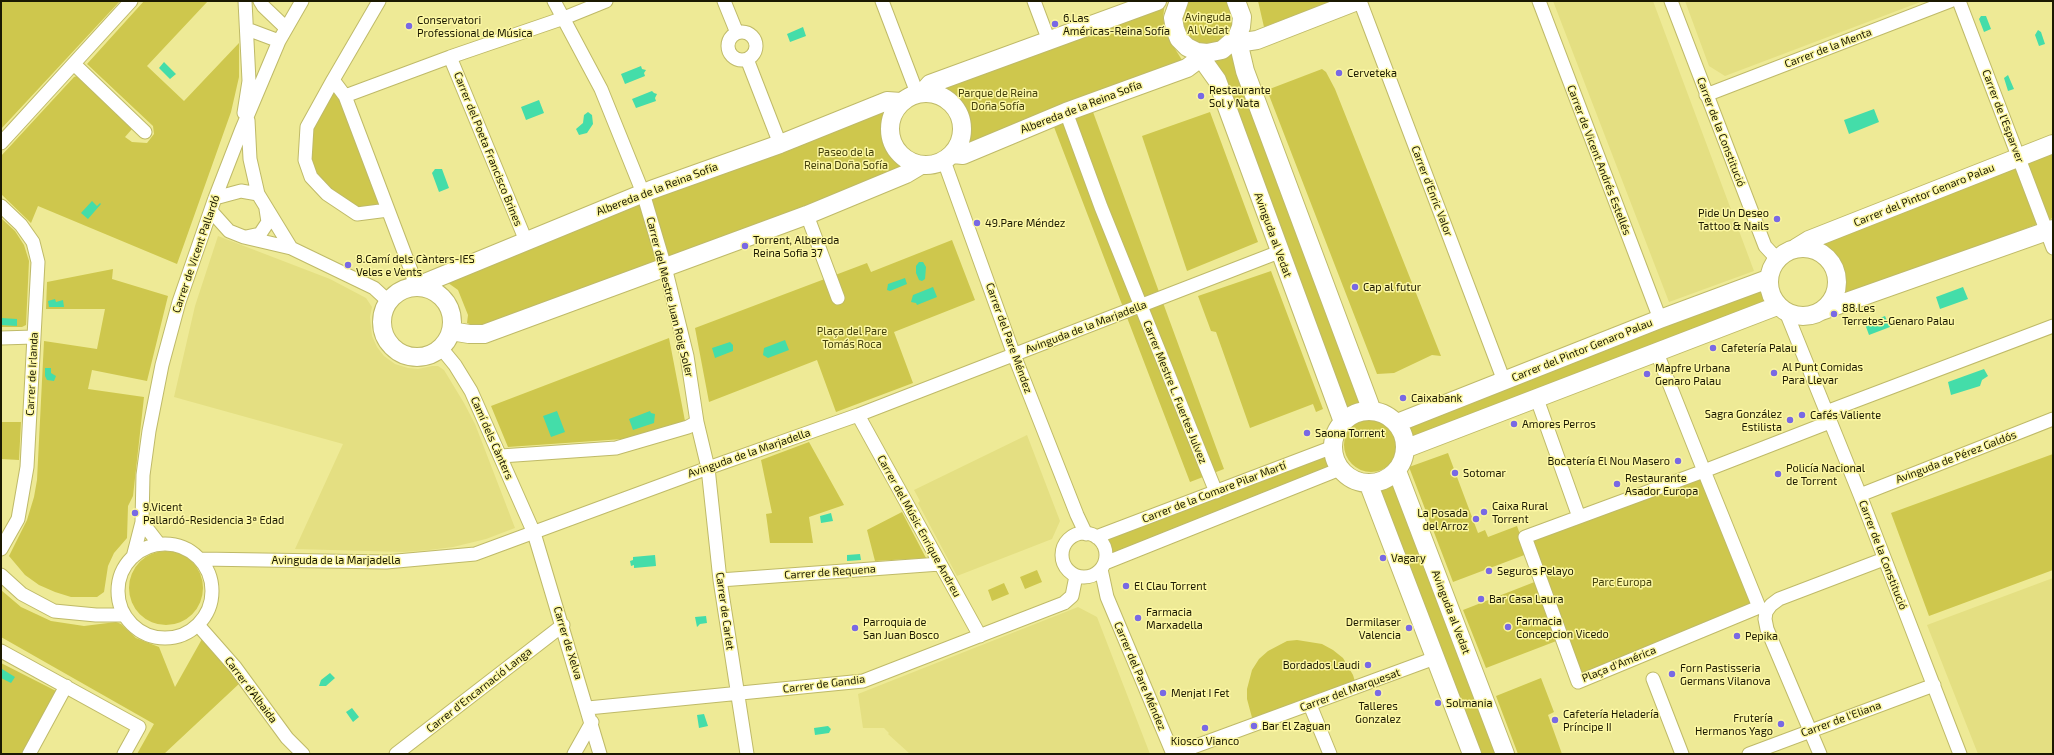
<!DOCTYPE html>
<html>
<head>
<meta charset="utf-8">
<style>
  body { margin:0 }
  #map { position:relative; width:2054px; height:755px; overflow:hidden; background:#eeea96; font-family:"Exo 2",sans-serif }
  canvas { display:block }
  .frame { position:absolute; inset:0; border:2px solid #1b1901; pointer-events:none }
</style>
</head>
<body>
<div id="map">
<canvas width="2054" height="755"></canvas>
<div class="frame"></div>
</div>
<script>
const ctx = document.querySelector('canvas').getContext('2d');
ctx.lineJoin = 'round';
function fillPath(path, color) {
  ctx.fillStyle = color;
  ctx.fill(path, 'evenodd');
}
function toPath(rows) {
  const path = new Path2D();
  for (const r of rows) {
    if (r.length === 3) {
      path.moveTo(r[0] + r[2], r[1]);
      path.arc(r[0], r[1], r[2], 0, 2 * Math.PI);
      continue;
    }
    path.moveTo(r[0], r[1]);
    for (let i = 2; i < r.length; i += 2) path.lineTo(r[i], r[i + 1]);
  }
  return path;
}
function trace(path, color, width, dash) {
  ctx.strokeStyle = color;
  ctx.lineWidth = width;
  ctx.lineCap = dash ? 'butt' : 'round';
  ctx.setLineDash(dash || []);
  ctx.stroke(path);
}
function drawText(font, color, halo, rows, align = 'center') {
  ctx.font = font + ' "Exo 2",sans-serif';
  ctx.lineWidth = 3;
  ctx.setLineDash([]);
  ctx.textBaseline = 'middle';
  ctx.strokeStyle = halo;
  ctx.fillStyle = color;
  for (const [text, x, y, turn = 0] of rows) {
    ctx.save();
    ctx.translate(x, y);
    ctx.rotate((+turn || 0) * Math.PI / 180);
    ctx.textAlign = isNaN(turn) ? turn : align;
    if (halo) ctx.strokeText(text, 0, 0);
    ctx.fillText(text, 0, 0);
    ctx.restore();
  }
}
fillPath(toPath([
  [1553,1,1653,1,1754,271,1669,302],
  [1685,1,1923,1,1725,76,1709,66],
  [218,236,330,279,366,298,372,307,370,317,372,336,377,347,384,356,395,364,408,368,418,369,432,366,438,366,444,370,464,403,475,424,515,528,486,539,453,547,429,550,404,552,295,549,343,444,174,397,195,306],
  [1027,435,1060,521,1052,539,957,576,918,503,920,501,914,490],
  [2053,578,2053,754,1978,754,1927,625],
  [1078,607,1097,617,1150,754,910,754,888,734,889,733,884,728,863,728,858,694]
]), '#e4df82');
fillPath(toPath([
  [1,1,120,1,1,129],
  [144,1,208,1,147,66,184,101,239,43,239,77,231,112,177,264,38,206,31,223,1,194,1,156,74,77,77,76,132,129,125,137,132,142,147,143,154,134,153,126,87,64],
  [1165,1,1163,18,1167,36,1187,68,958,157,966,131,959,103,930,84],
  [1187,1,1229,1,1235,25,1222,42,1207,46,1192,41,1182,28,1181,11],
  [1258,1,1332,1,1264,27],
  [1230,53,1232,54,1365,405,1348,411,1213,60],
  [1322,69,1326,72,1335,89,1441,356,1432,355,1394,373,1377,374,1267,90],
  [333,86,343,99,385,208,359,212,314,175,307,159,310,129],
  [884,102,883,129,889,147,913,176,484,330,467,323,468,315,458,290,444,280],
  [1093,112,1224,469,1190,482,1054,127],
  [1210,112,1258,242,1187,271,1142,136],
  [2053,150,2053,218,1834,302,1841,287,1840,269,1831,253,1822,246,1811,242],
  [1,218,15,231,24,245,29,261,26,325,22,327,1,327],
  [952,240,975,300,894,332,913,383,836,412,817,360,709,402,695,328,867,263,871,272],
  [113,269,112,279,168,296,147,381,92,370,88,389,144,397,133,496,128,506,127,538,114,553,108,566,104,592,97,597,71,597,55,592,39,585,25,575,9,556,27,520,34,497,37,480,44,341,97,349,105,309,46,309,47,282],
  [1271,271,1323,409,1316,412,1313,404,1250,428,1216,332,1211,331,1198,296],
  [1768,288,1772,299,1407,448,1404,435,1397,423],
  [669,338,685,421,623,439,508,447,491,406],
  [1371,445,27],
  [1,422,21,422,19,460,1,459],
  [809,442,844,505,809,517,813,543,770,543,766,514,772,513,761,460],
  [1333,447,1335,460,1340,469,1105,563,1106,551,1103,545,1096,537],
  [1448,453,1478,533,1485,530,1488,537,1517,526,1527,554,1453,582,1409,467],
  [2053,454,2053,570,1929,616,1891,513],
  [1703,475,1754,604,1579,677,1530,540],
  [1392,479,1499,754,1479,754,1377,486],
  [902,512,926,558,875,561,867,530],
  [166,588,37],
  [1037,570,1042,582,1025,589,1020,577],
  [1537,581,1559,640,1486,668,1463,610],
  [1004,583,1009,594,992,601,988,590],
  [1,590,21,607,51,621,84,626,116,622,121,624,136,638,159,647,175,687,202,639,241,682,164,754,137,754,154,724,1,637],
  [1297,640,1322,644,1333,650,1343,658,1353,675,1357,688,1254,725,1247,699,1247,689,1252,670,1259,659,1268,651,1287,641],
  [1,663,58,692,21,754,1,754],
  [1541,678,1554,712,1548,715,1562,754,1518,754,1496,696]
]), '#cec74d');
fillPath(toPath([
  [1981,16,1986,16,1991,29,1984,32,1979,19],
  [803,27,806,36,790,42,787,34],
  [2038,30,2041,32,2045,44,2039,46,2035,35],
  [164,62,176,74,170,79,159,68],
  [641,66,642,69,646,70,644,73,645,76,625,84,621,74],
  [2008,75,2014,89,2008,91,2004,78],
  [652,91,654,93,657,94,655,98,656,101,636,108,632,99],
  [539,100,544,113,526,120,521,107],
  [1874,109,1879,122,1849,134,1844,120],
  [588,112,592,115,593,124,587,133,579,135,576,129,583,123,584,115],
  [435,169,442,169,449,188,439,192,432,173],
  [92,201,97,206,100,203,101,204,88,219,81,213],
  [919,262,923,262,926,267,925,279,922,281,919,280,916,273,916,266],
  [905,278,907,284,890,291,887,290,888,284],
  [933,287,937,297,917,305,916,303,911,302,913,295],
  [1963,287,1968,299,1940,309,1936,297],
  [55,299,56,302,63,300,64,307,49,307,48,301],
  [1885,316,1890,327,1869,335,1865,324],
  [1,318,17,319,17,326,1,325],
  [785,340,789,350,768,358,763,355,764,348],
  [730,342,733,345,733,351,715,358,712,348],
  [45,368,51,368,51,373,56,376,54,381,47,380,45,376],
  [1984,369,1988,376,1982,380,1980,386,1951,395,1948,382],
  [557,411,565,432,551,437,543,416],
  [650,411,651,413,655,414,654,423,633,430,629,419],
  [831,513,833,521,821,523,820,516],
  [860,554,861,560,847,561,847,555],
  [655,555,656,566,634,568,634,565,631,566,630,561,633,560,633,557],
  [706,616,707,623,700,624,697,627,695,617],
  [2,669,15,677,11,683,1,678],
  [330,673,335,678,326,686,319,686,321,680],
  [352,708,359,717,353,722,346,712],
  [704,714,708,726,699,728,697,715],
  [828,726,831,729,829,733,815,735,814,728]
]), '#44dda9');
const street = toPath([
  [260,1,263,6,286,28],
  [379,1,333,80,345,96,412,273,415,287],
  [554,1,601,89,643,193,665,267,687,356,697,422,708,468,720,580,747,754],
  [724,1,737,33],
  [882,1,917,93],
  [1034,1,1049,41],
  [1360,1,1504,381],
  [1539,1,1660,319],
  [1671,1,1765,246,1777,259],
  [1959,1,2053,248],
  [247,29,279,41],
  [742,46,14],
  [450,57,526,241],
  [747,59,780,144],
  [74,64,145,132],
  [333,80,307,127,305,160,311,177,327,194,357,214,388,210],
  [1706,95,1950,1],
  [345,96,450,57,564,18,606,1],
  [1066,112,1101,207,1216,492],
  [244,113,249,81,245,1],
  [248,120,250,159,258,194,291,248],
  [1,143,131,1],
  [944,161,1014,355,1077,515,1086,534],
  [215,198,241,191,258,194],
  [1,206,21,225,33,242,38,262,27,467,18,519,1,549],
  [211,211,229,231,244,237,291,248,374,288,388,301],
  [807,215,838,298],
  [246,237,260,234,268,222,266,209],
  [1786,312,1860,495,1960,754],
  [1,338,34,337],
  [441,348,455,365,471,391,534,533,600,754],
  [1657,353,1704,471,1830,422],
  [1537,399,1579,517],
  [1826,412,2053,326],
  [858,415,980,636],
  [501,456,616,448,688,427,697,422],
  [1704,471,1759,607,1578,682,1525,537,1704,471],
  [1860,495,2053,419],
  [142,522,159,544],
  [1084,555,22],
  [1096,537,1333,447],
  [165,591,47],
  [133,557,142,522,143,475,149,431,162,365,179,302,215,198,241,131,279,41,302,1],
  [201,559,386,562,475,554,708,468,858,415,1279,252],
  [1105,563,1340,469],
  [1101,569,1107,597,1173,754],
  [1,575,22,594,54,611,96,615,124,615],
  [720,580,940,564],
  [198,625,235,667,287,738,303,754],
  [1,651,139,727,124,754],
  [1653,679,1682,754],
  [1310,705,1330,754],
  [588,708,863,681,1064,603,1072,596,1076,576],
  [29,754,66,686],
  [396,754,563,625],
  [574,754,592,722],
  [1174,754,1435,658],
  [1749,754,1934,685],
  [1820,754,1767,629,1765,619,1766,612,1771,605,1779,599,1884,559]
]);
const secondary = toPath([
  [1179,1,1173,18,1175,29,1179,39,1187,47,1197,52,1207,53,1222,50,1237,37,1241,27,1242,17,1236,1],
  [1237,37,1245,71,1372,411],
  [1231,44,1257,40,1357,1],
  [1197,52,1217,80,1343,422],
  [923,92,930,84,1157,1],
  [926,129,36],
  [953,154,963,155,1066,112,1187,68,1207,53],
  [1803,282,34],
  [1796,248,1809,240,2053,144],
  [417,322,35],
  [415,287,651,190,780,144,887,101,901,102],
  [1821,311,2053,229],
  [451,331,469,334,484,334,807,215,906,174,921,165],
  [1369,447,36],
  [1397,423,1660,319,1768,279],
  [1407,448,1777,306],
  [1397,471,1505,754],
  [1369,485,1472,754]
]);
trace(street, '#bfba68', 15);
trace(secondary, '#bfba68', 20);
trace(street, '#fff', 13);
trace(secondary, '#fff', 18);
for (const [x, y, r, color] of [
  [1055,24,4,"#7969e4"],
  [409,26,4,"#7969e4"],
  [1339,73,4,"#7969e4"],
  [1201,96,4,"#7969e4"],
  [1777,219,4,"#7969e4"],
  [977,223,4,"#7969e4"],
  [745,246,4,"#7969e4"],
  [348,265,4,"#7969e4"],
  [1355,287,4,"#7969e4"],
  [1834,314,4,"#7969e4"],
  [1713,348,4,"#7969e4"],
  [1774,373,4,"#7969e4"],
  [1647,374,4,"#7969e4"],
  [1403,398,4,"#7969e4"],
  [1802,415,4,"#7969e4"],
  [1790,420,4,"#7969e4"],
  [1514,424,4,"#7969e4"],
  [1307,433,4,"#7969e4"],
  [1678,461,4,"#7969e4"],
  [1455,473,4,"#7969e4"],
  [1778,474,4,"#7969e4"],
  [1617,484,4,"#7969e4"],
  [1484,512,4,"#7969e4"],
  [135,513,4,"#7969e4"],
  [1476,519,4,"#7969e4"],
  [1383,558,4,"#7969e4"],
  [1489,571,4,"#7969e4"],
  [1126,586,4,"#7969e4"],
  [1481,599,4,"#7969e4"],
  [1138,618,4,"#7969e4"],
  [1508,627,4,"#7969e4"],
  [855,628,4,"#7969e4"],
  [1409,628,4,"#7969e4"],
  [1737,636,4,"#7969e4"],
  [1368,665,4,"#7969e4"],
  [1672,674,4,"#7969e4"],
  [1163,693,4,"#7969e4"],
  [1378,693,4,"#7969e4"],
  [1438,703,4,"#7969e4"],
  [1555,720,4,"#7969e4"],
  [1781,724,4,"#7969e4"],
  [1254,726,4,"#7969e4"],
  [1205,728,4,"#7969e4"]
]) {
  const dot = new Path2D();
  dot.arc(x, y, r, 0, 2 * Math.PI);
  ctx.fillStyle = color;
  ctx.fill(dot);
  trace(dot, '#fcf7a3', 1.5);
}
drawText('11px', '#44410a', '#fcf7a3', [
  ["Avinguda",1208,17],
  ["Al Vedat",1208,30],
  ["Parque de Reina",998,93],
  ["Doña Sofía",998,106],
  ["Paseo de la",846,152],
  ["Reina Doña Sofía",846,165],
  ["Plaça del Pare",852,331],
  ["Tomás Roca",852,344],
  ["Parc Europa",1622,582]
]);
drawText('11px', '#1b1901', '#fcf7a3', [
  ["6.Las",1063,18],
  ["Américas-Reina Sofía",1063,31],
  ["Conservatori",417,20],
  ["Professional de Música",417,33],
  ["Cerveteka",1347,73],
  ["Restaurante",1209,90],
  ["Sol y Nata",1209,103],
  ["Pide Un Deseo",1769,213,"right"],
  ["Tattoo & Nails",1769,226,"right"],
  ["49.Pare Méndez",985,223],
  ["Torrent, Albereda",753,240],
  ["Reina Sofia 37",753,253],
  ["8.Camí dels Cànters-IES",356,259],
  ["Veles e Vents",356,272],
  ["Cap al futur",1363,287],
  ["88.Les",1842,308],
  ["Terretes-Genaro Palau",1842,321],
  ["Cafetería Palau",1721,348],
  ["Al Punt Comidas",1782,367],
  ["Para Llevar",1782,380],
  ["Mapfre Urbana",1655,368],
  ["Genaro Palau",1655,381],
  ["Caixabank",1411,398],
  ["Sagra González",1782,414,"right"],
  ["Estilista",1782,427,"right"],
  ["Cafés Valiente",1810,415],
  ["Amores Perros",1522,424],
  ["Saona Torrent",1315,433],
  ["Bocatería El Nou Masero",1670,461,"right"],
  ["Policía Nacional",1786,468],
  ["de Torrent",1786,481],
  ["Sotomar",1463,473],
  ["Restaurante",1625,478],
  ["Asador Europa",1625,491],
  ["Caixa Rural",1492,506],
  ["Torrent",1492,519],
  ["9.Vicent",143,507],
  ["Pallardó-Residencia 3ª Edad",143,520],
  ["La Posada",1468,513,"right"],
  ["del Arroz",1468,526,"right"],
  ["Vagary",1391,558],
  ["Seguros Pelayo",1497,571],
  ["El Clau Torrent",1134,586],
  ["Bar Casa Laura",1489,599],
  ["Farmacia",1146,612],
  ["Marxadella",1146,625],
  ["Farmacia",1516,621],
  ["Concepcion Vicedo",1516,634],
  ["Parroquia de",863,622],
  ["San Juan Bosco",863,635],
  ["Dermilaser",1401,622,"right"],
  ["Valencia",1401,635,"right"],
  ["Pepika",1745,636],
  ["Bordados Laudi",1360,665,"right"],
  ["Forn Pastisseria",1680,668],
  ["Germans Vilanova",1680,681],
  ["Menjat I Fet",1171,693],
  ["Solmania",1446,703],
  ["Talleres",1378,706,"center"],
  ["Gonzalez",1378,719,"center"],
  ["Cafetería Heladería",1563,714],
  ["Príncipe II",1563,727],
  ["Frutería",1773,718,"right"],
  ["Hermanos Yago",1773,731,"right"],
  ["Bar El Zaguan",1262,726],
  ["Kiosco Vianco",1205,741,"center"]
], 'left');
drawText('11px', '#1b1901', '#fcf7a3', [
  ["Carrer de la Menta",1828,48,-21],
  ["Albereda de la Reina Sofía",1081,107,-21],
  ["Carrer de l'Esparver",2003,116,69],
  ["Carrer de la Constitució",1721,132,69],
  ["Carrer del Poeta Francisco Brines",488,149,68],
  ["Carrer de Vicent Andrés Estellés",1599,160,69],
  ["Albereda de la Reina Sofía",657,189,-21],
  ["Carrer d'Enric Valor",1432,191,69],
  ["Carrer del Pintor Genaro Palau",1924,195,-22],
  ["Avinguda al Vedat",1273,235,70],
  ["Carrer de Vicent Pallardó",196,254,-71],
  ["Carrer del Mestre Juan Roig Soler",670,297,76],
  ["Avinguda de la Marjadella",1086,327,-21],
  ["Carrer del Pare Méndez",1009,338,70],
  ["Carrer del Pintor Genaro Palau",1582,350,-22],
  ["Carrer de Irlanda",32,374,-87],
  ["Carrer Mestre L. Fuertes Julvez",1175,392,68],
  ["Camí dels Cànters",492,438,66],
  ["Avinguda de la Marjadella",749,453,-19],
  ["Avinguda de Pérez Galdós",1956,457,-21],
  ["Carrer de la Comare Pilar Martí",1214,492,-21],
  ["Carrer del Músic Enrique Andreu",919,526,61],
  ["Carrer de la Constitució",1883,555,69],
  ["Avinguda de la Marjadella",336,560],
  ["Carrer de Requena",830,572,-4],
  ["Carrer de Carlet",725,611,82],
  ["Avinguda al Vedat",1451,612,69],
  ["Carrer de Xelva",568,643,73],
  ["Plaça d'América",1619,664,-22],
  ["Carrer del Pare Méndez",1140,676,67],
  ["Carrer de Gandia",824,684,-7],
  ["Carrer d'Albaida",251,690,53],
  ["Carrer d'Encarnació Langa",479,690,-38],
  ["Carrer del Marquesat",1350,690,-20],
  ["Carrer de l'Eliana",1841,719,-20]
]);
</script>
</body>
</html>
